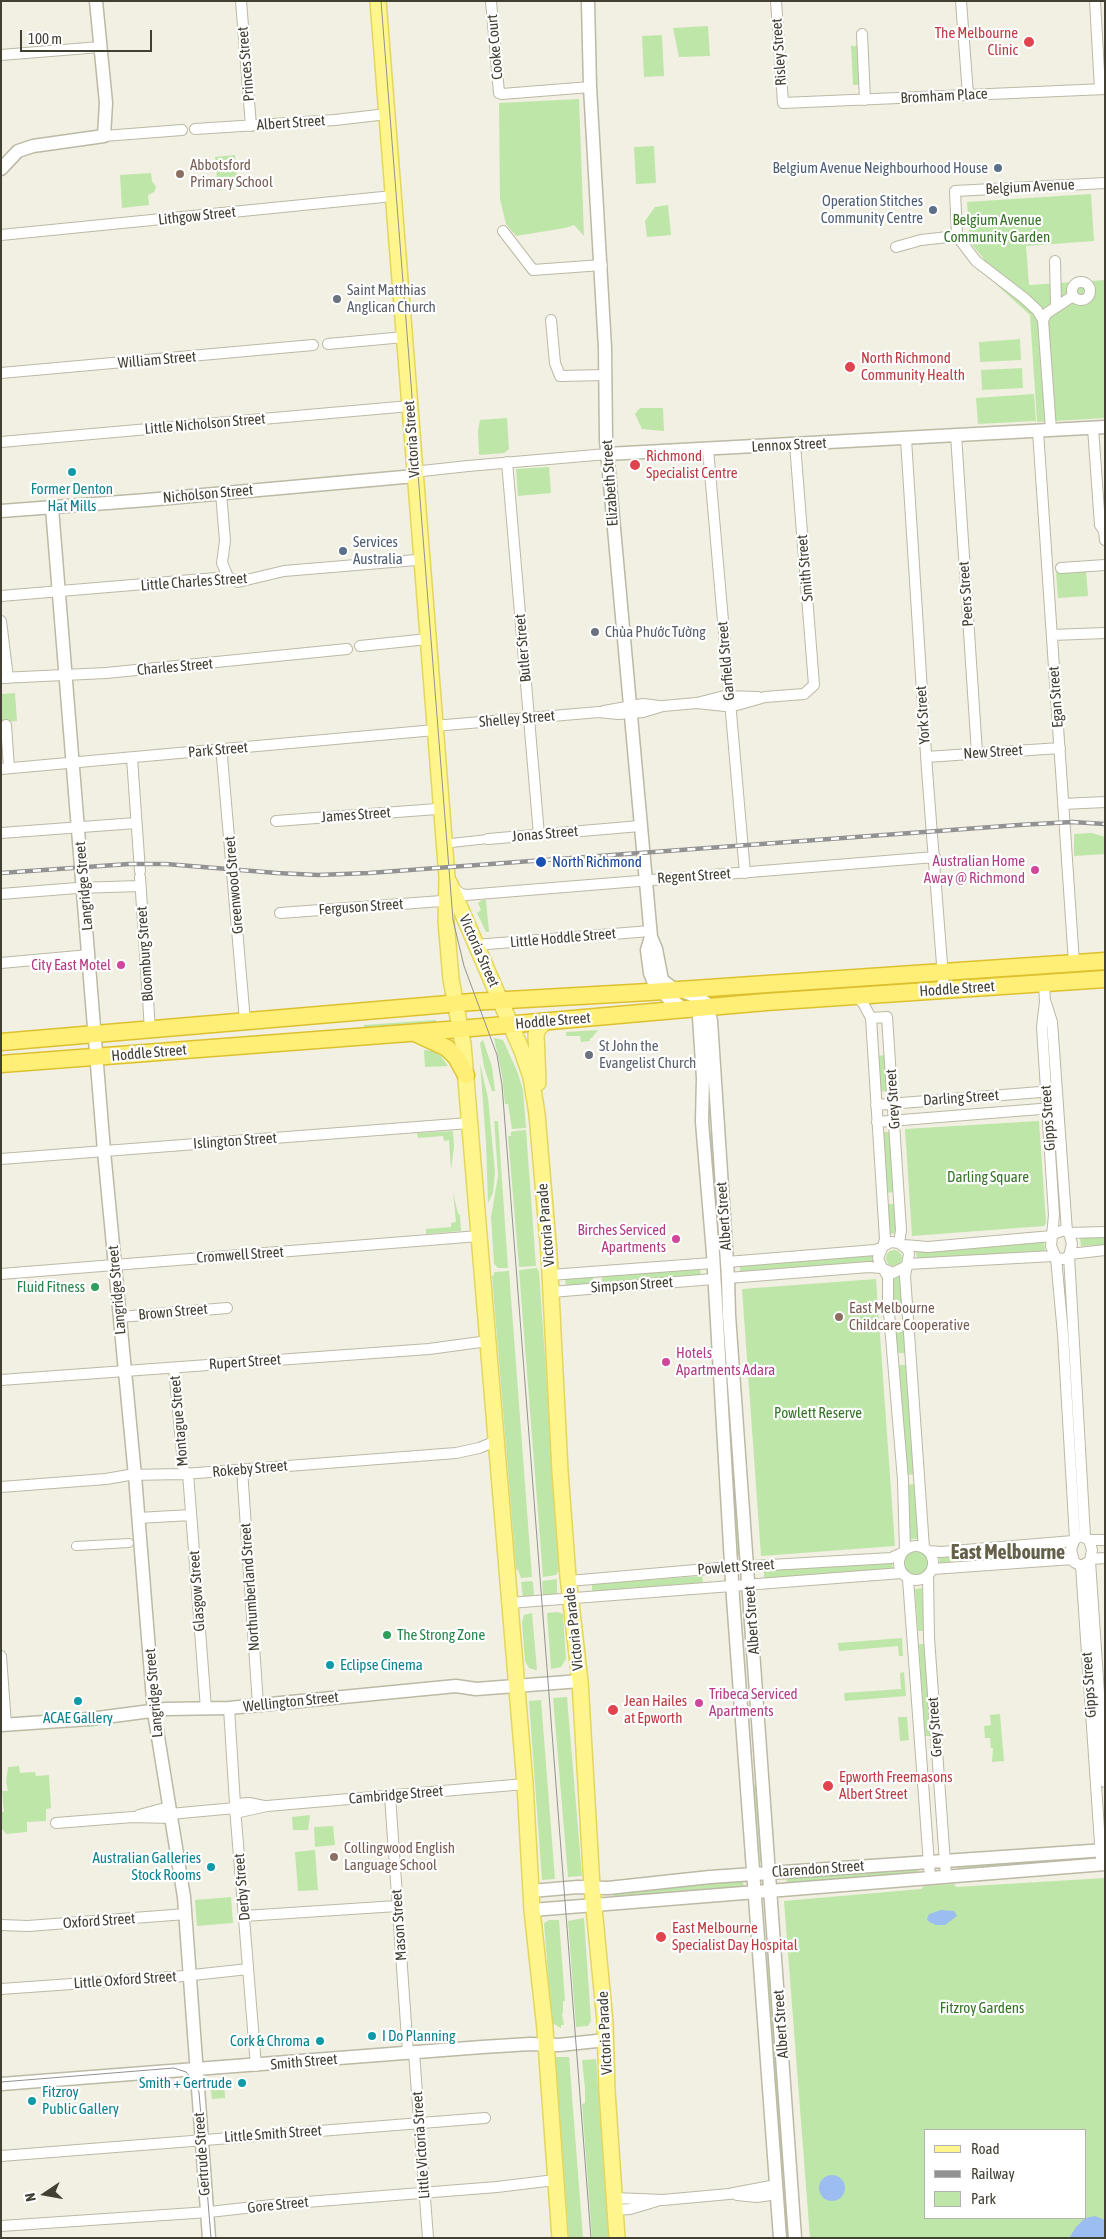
<!DOCTYPE html>
<html>
<head>
<meta charset="utf-8">
<style>
  body { margin:0 }
  #map { position:relative; width:1106px; height:2239px; overflow:hidden; background:#f1f0e2; font-family:"Asap Condensed",sans-serif }
  canvas { display:block }
  .frame { position:absolute; inset:0; border:2px solid #423f33; pointer-events:none }
  .legend { position:absolute; left:924px; top:2129px; width:162px; height:90px; box-sizing:border-box; background:#fff; border:1px solid #b3b2ad; margin:0; padding:6px 9px; list-style:none; font-size:15px; color:#423f33 }
  .legend li { display:flex; align-items:center; gap:10px; height:25px }
  .legend b { width:25px; border:1px solid #b3b2ad }
  .north { position:absolute; left:20px; top:2169px; width:50px; height:50px; -webkit-text-stroke:4px #fff; paint-order:stroke; rotate:258deg; font-size:14px; font-weight:700; line-height:20px; text-align:center; color:#423f33 }
  .north::after { content:''; display:block; margin:auto; width:18px; height:22px; background:#423f33; clip-path:polygon(50% 0,100% 100%,50% 72%,0 100%) }
  .scale { position:absolute; left:20px; top:30px; width:132px; height:22px; box-sizing:border-box; border:2px solid #423f33; border-top:0; padding-left:6px; font-size:15px; line-height:18px; white-space:nowrap; color:#423f33; -webkit-text-stroke:4px #fff; paint-order:stroke }
</style>
</head>
<body>
<div id="map">
<canvas width="1106" height="2239"></canvas>
<div class="frame"></div>
<ul class="legend">
<li><b style="height:6px;background:#fff58d"></b>Road</li>
<li><b style="height:6px;background:#929292"></b>Railway</li>
<li><b style="height:14px;background:#bfe6a9"></b>Park</li>
</ul>
<div class="north">N</div>
<div class="scale">100 m</div>
</div>
<script>
const ctx = document.querySelector('canvas').getContext('2d');
ctx.lineJoin = 'round';
function fillPath(path, color) {
  ctx.fillStyle = color;
  ctx.fill(path, 'evenodd');
}
function toPath(rows) {
  const path = new Path2D();
  for (const r of rows) {
    if (r.length === 3) {
      path.moveTo(r[0] + r[2], r[1]);
      path.arc(r[0], r[1], r[2], 0, 2 * Math.PI);
      continue;
    }
    path.moveTo(r[0], r[1]);
    for (let i = 2; i < r.length; i += 2) path.lineTo(r[i], r[i + 1]);
  }
  return path;
}
function trace(path, color, width, dash) {
  ctx.strokeStyle = color;
  ctx.lineWidth = width;
  ctx.lineCap = dash ? 'butt' : 'round';
  ctx.setLineDash(dash || []);
  ctx.stroke(path);
}
function drawText(font, color, halo, rows, align = 'center') {
  ctx.font = font + ' "Asap Condensed",sans-serif';
  ctx.lineWidth = 4.5;
  ctx.setLineDash([]);
  ctx.textBaseline = 'middle';
  ctx.strokeStyle = halo;
  ctx.fillStyle = color;
  for (const [text, x, y, turn = 0] of rows) {
    ctx.save();
    ctx.translate(x, y);
    ctx.rotate((+turn || 0) * Math.PI / 180);
    ctx.textAlign = isNaN(turn) ? turn : align;
    if (halo) ctx.strokeText(text, 0, 0);
    ctx.fillText(text, 0, 0);
    ctx.restore();
  }
}
fillPath(toPath([
  [708,26,710,56,679,57,673,28],
  [662,35,664,76,644,77,642,36],
  [868,45,870,84,853,85,851,46],
  [579,99,584,236,574,225,565,228,516,236,506,224,500,199,499,103],
  [654,146,656,183,636,184,634,147],
  [235,155,238,188,218,190,215,157],
  [151,173,152,181,156,187,154,192,148,195,149,205,122,208,120,175],
  [1091,194,1094,241,1026,246,1029,285,1105,280,1105,418,1037,422,1030,315,977,267,984,259,970,242,967,202],
  [668,205,671,235,647,237,645,221,655,207],
  [1020,339,1021,360,980,362,979,342],
  [1022,368,1023,388,982,390,981,370],
  [1034,394,1036,421,978,424,976,398],
  [640,408,663,408,664,431,642,429,635,414],
  [507,418,509,449,504,453,479,455,478,431,480,420],
  [549,467,551,493,518,496,516,469],
  [1086,570,1088,596,1058,598,1056,572],
  [15,693,17,721,1,722,1,694],
  [1092,833,1105,837,1105,854,1074,856,1074,834],
  [482,900,486,900,489,932,486,932,477,913,481,910,478,903],
  [436,1020,436,1022,364,1028,364,1025],
  [598,1030,592,1038,590,1038,590,1041,581,1042,580,1036,566,1036,566,1032],
  [494,1038,503,1040,517,1071,523,1090,526,1128,512,1129,508,1104,505,1104,502,1075],
  [483,1040,492,1067,495,1091,492,1091,484,1067,480,1043],
  [424,1050,432,1051,441,1056,448,1066,425,1067],
  [885,1055,887,1091,879,1092,877,1056],
  [480,1063,488,1098,495,1172,493,1193,488,1203,486,1143],
  [493,1104,494,1121,498,1121,508,1268,498,1268,494,1264,491,1217,498,1176],
  [1039,1121,1046,1223,1044,1226,912,1236,905,1129],
  [526,1130,536,1266,519,1267,508,1136,511,1136,511,1132,514,1131],
  [453,1131,454,1147,451,1170,449,1140,444,1141,443,1136,418,1138,417,1133],
  [710,1132,713,1133,722,1249,718,1250,709,1133],
  [882,1132,891,1132,894,1192,886,1193],
  [453,1192,458,1214,460,1215,461,1231,426,1234,426,1229,451,1227,451,1223,456,1222],
  [886,1204,896,1204,898,1233,888,1234],
  [1105,1236,1105,1245,1081,1246,1080,1237],
  [1044,1242,1045,1251,917,1260,916,1251],
  [894,1258,8],
  [874,1254,874,1264,740,1274,740,1264],
  [700,1267,701,1277,602,1284,602,1274],
  [537,1268,539,1272,560,1569,556,1575,543,1577,519,1270],
  [509,1271,532,1577,521,1578,518,1570,516,1569,492,1276,494,1275,494,1272],
  [593,1275,594,1285,566,1287,565,1277],
  [900,1277,902,1308,900,1310,895,1311,890,1278],
  [876,1279,895,1546,761,1556,742,1289],
  [719,1290,723,1290,740,1556,736,1554],
  [904,1321,906,1353,897,1353,895,1322],
  [898,1365,907,1365,915,1474,906,1475],
  [915,1484,919,1539,910,1539,906,1485],
  [1061,1548,1062,1556,940,1566,939,1557],
  [916,1563,13],
  [892,1561,893,1570,764,1579,764,1571],
  [702,1576,703,1584,592,1592,592,1584],
  [557,1579,557,1594,543,1596,542,1581],
  [531,1581,533,1582,534,1597,523,1598,521,1582],
  [922,1588,924,1631,918,1631,915,1589],
  [558,1612,563,1614,566,1659,561,1667,551,1669,547,1613],
  [532,1613,537,1670,535,1670,529,1668,525,1661,522,1622,524,1615],
  [902,1638,903,1656,899,1656,898,1646,839,1651,838,1643],
  [919,1644,926,1644,932,1736,925,1736],
  [904,1672,906,1696,845,1701,844,1693,901,1689,900,1673],
  [567,1697,582,1876,568,1877,553,1698],
  [541,1700,555,1879,542,1880,529,1701],
  [1000,1714,1004,1761,992,1762,993,1748,991,1748,990,1738,985,1738,984,1726,991,1725,990,1715],
  [898,1717,907,1717,909,1740,900,1741],
  [19,1766,20,1773,35,1772,36,1776,49,1775,51,1808,46,1809,46,1821,27,1822,27,1832,6,1834,1,1827,1,1812,4,1812,2,1791,8,1791,6,1782,8,1767],
  [757,1776,766,1862,760,1862,754,1787],
  [310,1815,308,1830,293,1830,292,1817],
  [333,1826,335,1845,315,1847,314,1827],
  [315,1850,318,1890,298,1891,295,1852],
  [1089,1853,1090,1863,959,1873,958,1864],
  [917,1867,918,1876,787,1886,786,1877],
  [1105,1878,1105,2238,810,2238,784,1901,921,1889,924,1886,954,1884,956,1887],
  [925,2130,1085,2130,1085,2218,925,2218],
  [743,1881,744,1890,613,1900,612,1891],
  [231,1897,233,1923,197,1926,195,1900],
  [584,1918,591,2021,588,2026,576,2027,568,1921],
  [549,1920,559,1920,565,2001,563,2001,563,2012,562,2015,564,2025,561,2025,561,2028,552,2023,544,1923],
  [768,1935,788,2173,781,2174,766,1949],
  [556,2057,569,2057,583,2238,569,2238,555,2059],
  [596,2059,609,2238,592,2238,582,2104,585,2103,585,2088,582,2060],
  [224,2081,225,2098,212,2099,210,2082]
]), '#bfe6a9');
fillPath(toPath([
  [941,1910,954,1911,957,1916,945,1925,936,1925,929,1922,927,1919,929,1914],
  [832,2188,13],
  [1095,2216,1105,2220,1105,2238,1069,2238,1076,2227,1085,2218]
]), '#9cbdf0');
const pedestrian = toPath([
  [451,843,488,839],
  [76,1546,129,1543]
]);
const minor = toPath([
  [241,1,251,126],
  [491,1,499,93,502,94,590,87],
  [776,1,783,103,1105,89],
  [961,1,968,95],
  [1095,1,1100,89],
  [862,34,865,100],
  [1,55,100,47],
  [195,129,335,120,387,114],
  [104,136,182,130],
  [503,231,533,270,602,265],
  [1,235,393,196],
  [957,236,976,261,1024,298,1037,310,1043,320,1051,430],
  [896,247,921,240,957,236,955,191,1105,183],
  [1055,261,1056,305],
  [1081,291,9],
  [551,320,555,363,560,376,606,375],
  [1043,320,1047,313,1073,296],
  [328,344,404,337],
  [1,373,313,345],
  [1093,428,1100,525,1104,531,1105,540],
  [1038,431,1074,963],
  [956,435,977,753],
  [906,439,927,770,944,990],
  [1,442,410,406],
  [708,449,745,873],
  [507,462,539,835],
  [415,476,422,471,468,466,607,454],
  [221,493,225,541,222,563,228,577],
  [1061,568,1105,565],
  [1,596,228,577,238,582,284,571,416,560],
  [1,621,8,678],
  [1052,635,1105,633],
  [360,646,428,639],
  [1,678,106,673,347,649],
  [697,703,725,706,737,705,765,697,804,694,814,685,795,444],
  [604,711,643,704,659,706],
  [6,725,9,768],
  [434,726,599,712,618,714,643,712,663,706,697,703,724,696,758,697],
  [224,750,222,757,245,1021],
  [926,757,1060,748],
  [132,758,140,871],
  [1,769,435,730],
  [1063,804,1105,802],
  [276,821,437,809],
  [1,833,136,823],
  [488,839,640,826],
  [140,877,150,1030],
  [455,889,461,894,466,895,935,857],
  [1,894,77,888,140,886],
  [280,913,442,901],
  [475,945,650,931],
  [1,963,89,955],
  [1044,983,1045,1002,1042,1027,1054,1215,1051,1246,1056,1258,1064,1259,1069,1256,1072,1244,1069,1233,1064,1230,1053,1234],
  [856,996,863,1003,871,1018,885,1239,883,1246],
  [1046,1003,1052,1022,1067,1232],
  [871,1018,887,1017,901,1230,899,1243],
  [876,1105,1053,1091],
  [877,1122,1053,1108],
  [1,1159,469,1123],
  [1069,1233,1105,1232],
  [904,1245,928,1247,1052,1236],
  [1070,1254,1105,1250],
  [1069,1256,1085,1536],
  [1056,1258,1063,1334,1075,1539],
  [727,1262,875,1250,881,1248],
  [908,1264,1053,1256],
  [905,1267,893,1273,882,1268,878,1258,883,1246,891,1242,899,1243,907,1249,909,1254,905,1276,924,1548],
  [884,1270,888,1277,888,1301,903,1480,905,1550],
  [1,1274,479,1236],
  [550,1275,712,1263],
  [728,1278,869,1267,882,1268],
  [551,1292,714,1279],
  [120,1317,227,1308],
  [174,1368,184,1474],
  [1,1380,429,1349,488,1341],
  [242,1469,258,1705],
  [188,1473,206,1709],
  [1,1487,106,1479,129,1475,184,1474,456,1453,479,1448,496,1441],
  [138,1518,191,1515],
  [1081,1536,1089,1540,1092,1550,1090,1561,1081,1566,1074,1562,1071,1549,1075,1539,1081,1536],
  [1089,1540,1105,1540],
  [916,1563,17],
  [929,1551,941,1552,1073,1541],
  [1092,1559,1105,1558],
  [1090,1561,1105,1782],
  [1081,1566,1101,1858],
  [933,1569,1073,1559],
  [928,1576,929,1638,946,1877],
  [908,1579,930,1878],
  [569,1581,719,1568,891,1558,902,1553],
  [509,1603,902,1573],
  [1,1656,6,1725],
  [229,1708,236,1820,256,2066],
  [390,1796,408,2053],
  [235,1804,249,1803,264,1806],
  [235,1813,267,1806,525,1784],
  [170,1814,235,1808],
  [139,1815,169,1807],
  [56,1823,133,1817,171,1818],
  [244,1916,397,1906],
  [1,1925,28,1926,186,1914],
  [1,1989,184,1976,248,1969],
  [414,2053,428,2238],
  [1,2156,485,2118],
  [737,2195,757,2197,777,2194],
  [615,2198,663,2200,729,2194,776,2185],
  [616,2210,630,2209,657,2201],
  [1,2226,209,2212,281,2204,497,2187,555,2180]
]);
const tertiary = toPath([
  [588,1,590,87,605,348,606,440,651,937,647,950,650,973,654,983,668,998,687,1011],
  [1,169,18,151,33,146,104,136,106,103,96,1],
  [607,454,1105,427],
  [52,508,104,1151,135,1476,154,1712,184,1897,209,2238],
  [1,511,147,500,415,476],
  [651,937,656,949,662,980,671,987,700,998,708,1008,711,1021,728,1278,729,1315,795,2238],
  [705,1002,699,1017,703,1078,702,1122,713,1253,733,1598,780,2238],
  [1,1725,90,1719,166,1709,229,1708,456,1686,476,1689,580,1681],
  [531,1891,578,1887,608,1888,710,1877,1105,1850],
  [532,1910,1105,1864],
  [1,2084,482,2047,530,2044,559,2045,606,2040]
]);
const primary = toPath([
  [378,1,447,877,446,921,451,979,463,1044,525,1784,532,1910,545,2029,560,2238],
  [449,882,522,1051,531,1077,537,1114,549,1254,560,1471,568,1577,580,1681,592,1887,605,2022,607,2091,617,2238],
  [538,1083,536,1034,539,1028,546,1021]
]);
const trunk = toPath([
  [417,1034,447,1048,456,1057,466,1075],
  [1,1042,472,1002,649,992,1105,961],
  [1,1064,448,1030,766,1002,1105,979]
]);
trace(pedestrian, '#bcb9a5', 10);
trace(minor, '#bcb9a5', 12);
trace(tertiary, '#bcb9a5', 15);
trace(primary, '#e3d65e', 18);
trace(trunk, '#ddc030', 19);
trace(pedestrian, '#fff', 8);
trace(minor, '#fff', 10);
trace(tertiary, '#fff', 12);
trace(primary, '#fff58d', 15);
trace(trunk, '#ffef76', 16);
trace(toPath([
  [381,1,453,920,464,966,497,1055,502,1085,591,2238],
  [1,2082,174,2068,186,2072,193,2080,199,2092,211,2238]
]), '#929292', 1);
const rail = toPath([
  [1,873,129,864,166,864,277,873,318,875,369,873,1019,825,1072,822,1105,824]
]);
trace(rail, '#929292', 4.5);
trace(rail, '#fff', 2.5, [8]);
for (const [x, y, r, color] of [
  [1029,42,6,"#e0444e"],
  [998,168,5,"#5c6f8a"],
  [180,174,5,"#8d6e63"],
  [933,210,5,"#5c6f8a"],
  [337,299,5,"#6b7280"],
  [850,367,6,"#e0444e"],
  [635,465,6,"#e0444e"],
  [72,472,5,"#0f9aa8"],
  [343,551,5,"#5c6f8a"],
  [595,632,5,"#6b7280"],
  [541,862,6,"#1a4fb4"],
  [1035,870,5,"#d1479c"],
  [121,965,5,"#d1479c"],
  [589,1055,5,"#6b7280"],
  [676,1239,5,"#d1479c"],
  [95,1287,5,"#2e9e5b"],
  [839,1317,5,"#8d6e63"],
  [666,1362,5,"#d1479c"],
  [387,1635,5,"#2e9e5b"],
  [330,1665,5,"#0f9aa8"],
  [78,1701,5,"#0f9aa8"],
  [699,1703,5,"#d1479c"],
  [613,1710,6,"#e0444e"],
  [828,1786,6,"#e0444e"],
  [334,1857,5,"#8d6e63"],
  [211,1867,5,"#0f9aa8"],
  [661,1937,6,"#e0444e"],
  [372,2036,5,"#0f9aa8"],
  [320,2041,5,"#0f9aa8"],
  [242,2083,5,"#0f9aa8"],
  [32,2101,5,"#0f9aa8"]
]) {
  const dot = new Path2D();
  dot.arc(x, y, r, 0, 2 * Math.PI);
  ctx.fillStyle = color;
  ctx.fill(dot);
  trace(dot, '#fff', 2);
}
drawText('15px', '#be3a42', '#fff', [
  ["The Melbourne",1018,33,"right"],
  ["Clinic",1018,50,"right"],
  ["North Richmond",861,358],
  ["Community Health",861,375],
  ["Richmond",646,456],
  ["Specialist Centre",646,473],
  ["Jean Hailes",624,1701],
  ["at Epworth",624,1718],
  ["Epworth Freemasons",839,1777],
  ["Albert Street",839,1794],
  ["East Melbourne",672,1928],
  ["Specialist Day Hospital",672,1945]
], 'left');
drawText('15px', '#423f33', '#fff', [
  ["Cooke Court",495,47,-95],
  ["Risley Street",779,52,-94],
  ["Princes Street",246,64,-95],
  ["Bromham Place",944,96,-3],
  ["Albert Street",291,123,-4],
  ["Belgium Avenue",1030,187,-3],
  ["Lithgow Street",197,216,-6],
  ["William Street",157,360,-5],
  ["Little Nicholson Street",205,424,-5],
  ["Victoria Street",412,439,-94],
  ["Lennox Street",789,445,-3],
  ["Elizabeth Street",610,483,-94],
  ["Nicholson Street",208,494,-5],
  ["Smith Street",805,568,-95],
  ["Little Charles Street",194,582,-4],
  ["Peers Street",966,594,-94],
  ["Butler Street",523,648,-95],
  ["Garfield Street",726,661,-95],
  ["Charles Street",175,667,-5],
  ["Egan Street",1056,697,-94],
  ["York Street",923,715,-94],
  ["Shelley Street",517,719,-5],
  ["Park Street",218,750,-5],
  ["New Street",993,752,-4],
  ["James Street",356,815,-4],
  ["Jonas Street",545,834,-5],
  ["Regent Street",694,876,-4],
  ["Greenwood Street",234,885,-95],
  ["Langridge Street",84,886,-95],
  ["Ferguson Street",361,907,-4],
  ["Little Hoddle Street",563,938,-5],
  ["Victoria Street",479,951,66],
  ["Bloomburg Street",145,954,-94],
  ["Hoddle Street",957,989,-4],
  ["Hoddle Street",553,1021,-5],
  ["Hoddle Street",149,1053,-5],
  ["Darling Street",961,1098,-4],
  ["Grey Street",893,1099,-94],
  ["Gipps Street",1048,1118,-94],
  ["Islington Street",235,1141,-4],
  ["Albert Street",724,1216,-94],
  ["Victoria Parade",546,1225,-95],
  ["Cromwell Street",240,1255,-4],
  ["Simpson Street",632,1285,-4],
  ["Langridge Street",117,1290,-95],
  ["Brown Street",173,1312,-5],
  ["Rupert Street",245,1362,-4],
  ["Montague Street",179,1421,-95],
  ["Rokeby Street",250,1469,-5],
  ["Powlett Street",736,1567,-4],
  ["Northumberland Street",250,1587,-94],
  ["Glasgow Street",197,1591,-94],
  ["Albert Street",752,1620,-94],
  ["Victoria Parade",574,1629,-96],
  ["Gipps Street",1089,1685,-94],
  ["Langridge Street",154,1693,-95],
  ["Wellington Street",291,1702,-6],
  ["Grey Street",935,1727,-94],
  ["Cambridge Street",396,1795,-5],
  ["Clarendon Street",818,1869,-4],
  ["Derby Street",242,1887,-95],
  ["Oxford Street",99,1921,-4],
  ["Mason Street",399,1925,-94],
  ["Little Oxford Street",125,1980,-4],
  ["Albert Street",781,2024,-94],
  ["Victoria Parade",605,2033,-93],
  ["Smith Street",304,2062,-5],
  ["Little Smith Street",273,2134,-4],
  ["Little Victoria Street",421,2145,-94],
  ["Gertrude Street",202,2154,-94],
  ["Gore Street",278,2205,-6]
]);
drawText('15px', '#785e54', '#fff', [
  ["Abbotsford",190,165],
  ["Primary School",190,182],
  ["East Melbourne",849,1308],
  ["Childcare Cooperative",849,1325],
  ["Collingwood English",344,1848],
  ["Language School",344,1865]
], 'left');
drawText('15px', '#4e5e75', '#fff', [
  ["Belgium Avenue Neighbourhood House",988,168],
  ["Operation Stitches",923,201],
  ["Community Centre",923,218],
  ["Services",353,542,"left"],
  ["Australia",353,559,"left"]
], 'right');
drawText('15px', '#347326', '#fff', [
  ["Belgium Avenue",997,220],
  ["Community Garden",997,237],
  ["Darling Square",988,1177],
  ["Powlett Reserve",818,1413],
  ["Fitzroy Gardens",982,2008]
]);
drawText('15px', '#5b616d', '#fff', [
  ["Saint Matthias",347,290],
  ["Anglican Church",347,307],
  ["Chùa Phước Tường",605,632],
  ["St John the",599,1046],
  ["Evangelist Church",599,1063]
], 'left');
drawText('15px', '#0d838f', '#fff', [
  ["Former Denton",72,489,"center"],
  ["Hat Mills",72,506,"center"],
  ["Eclipse Cinema",340,1665],
  ["ACAE Gallery",78,1718,"center"],
  ["Australian Galleries",201,1858,"right"],
  ["Stock Rooms",201,1875,"right"],
  ["I Do Planning",382,2036],
  ["Cork & Chroma",310,2041,"right"],
  ["Smith + Gertrude",232,2083,"right"],
  ["Fitzroy",42,2092],
  ["Public Gallery",42,2109]
], 'left');
drawText('15px', '#b23c85', '#fff', [
  ["Australian Home",1025,861],
  ["Away @ Richmond",1025,878],
  ["City East Motel",111,965],
  ["Birches Serviced",666,1230],
  ["Apartments",666,1247],
  ["Hotels",676,1353,"left"],
  ["Apartments Adara",676,1370,"left"],
  ["Tribeca Serviced",709,1694,"left"],
  ["Apartments",709,1711,"left"]
], 'right');
drawText('15px', '#164399', '#fff', [
  ["North Richmond",552,862]
], 'left');
drawText('15px', '#27864d', '#fff', [
  ["Fluid Fitness",85,1287],
  ["The Strong Zone",397,1635,"left"]
], 'right');
drawText('bold 20px', '#65604a', '#fff', [
  ["East Melbourne",1008,1553]
]);
</script>
</body>
</html>
